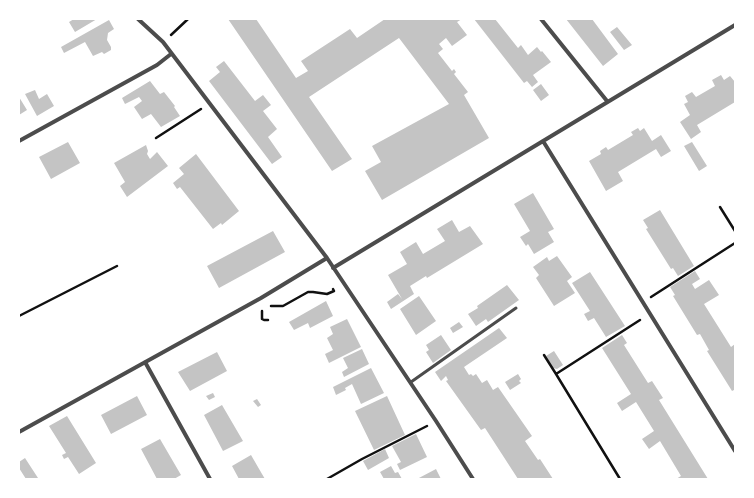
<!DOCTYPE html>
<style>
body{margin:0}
#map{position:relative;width:754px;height:498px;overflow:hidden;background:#fff;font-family:Spectral,serif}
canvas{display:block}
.frame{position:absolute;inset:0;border:20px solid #fff;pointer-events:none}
</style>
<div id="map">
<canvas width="754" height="498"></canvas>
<div class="frame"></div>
</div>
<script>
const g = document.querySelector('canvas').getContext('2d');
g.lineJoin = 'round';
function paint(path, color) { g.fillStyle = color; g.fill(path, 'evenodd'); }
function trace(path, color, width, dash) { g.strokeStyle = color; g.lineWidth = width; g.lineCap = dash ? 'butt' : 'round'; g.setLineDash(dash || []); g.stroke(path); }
paint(new Path2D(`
 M74,19H97L75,32L69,22Z
 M228,19H256L296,78L308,71L301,61L350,29L357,38L385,19H462L457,22L467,35L452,46L446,38L439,44L443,49L438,53L452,71L454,69L456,72L454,74L468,92L464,95L489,138L382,200L365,171L381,162L372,146L449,104L399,38L309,97L352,159L332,171Z
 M474,19H495L518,48L521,45L528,55L537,47L541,52L542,51L551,62L533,75L538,82L532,87L527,81L524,83Z
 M566,19H592L618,54L603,66Z
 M109,20L114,29L108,33L107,40L111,47V50L104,54L102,52L93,56L85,42L64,53L61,47Z
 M617,27L632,45L624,50L610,32Z
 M224,61L255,101L263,95L271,105L263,111L277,129L268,137L282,157L272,164L209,81L220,72L216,67Z
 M721,75L724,80L730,76L735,82V102L697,125L701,132L691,139L680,122L690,115L684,104L688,102L685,96L692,92L696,97L715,86L712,80Z
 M150,81L160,94L164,92L175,106L174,107L180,116L161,127L151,114L142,119L134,107L142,101L139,97L125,104L122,98Z
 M541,84L549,95L541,101L533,90Z
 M35,90L39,99L47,94L54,106L37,116L25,94Z
 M19,97L27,110L19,115Z
 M638,128L640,131L644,128L652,141L661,135L671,151L661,157L656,149L618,172L623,181L606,191L589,161L601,154L600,151L606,147L608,150L633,135L631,132Z
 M68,142L80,163L51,179L39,157Z
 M692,142L707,166L699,171L684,146Z
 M146,145L148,151L147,154L150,159L157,152L168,166L127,197L120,186L125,182L114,163Z
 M196,154L239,211L222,225L221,223L213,229L180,187L177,189L173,183L184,174L179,168Z
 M533,193L554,229L548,232L554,242L534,254L528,244L526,246L520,237L530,231L514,204Z
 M660,210L694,266L678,276L673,268L671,269L646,229L648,228L643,220Z
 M452,220L459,232L470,226L483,244L427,278L426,276L410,286L414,294L391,309L387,302L398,294L402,299L388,275L407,264L400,252L416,242L423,254L445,241L437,229Z
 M273,231L285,252L219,288L207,266Z
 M557,256L572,277L567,281L575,293L554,306L536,278L539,275L533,267L547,257L549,261Z
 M695,271L700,279L692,284L695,289L709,280L719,295L704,304L731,347L735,344V392L734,390L732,391L707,351L709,350L700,334L697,335L673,296L675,295L670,287Z
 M590,272L625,326L606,337L594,318L588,321L584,314L590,311L572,283Z
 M507,285L519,300L488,322L486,319L476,326L468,314L478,308L477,306Z
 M419,296L436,321L416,335L400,309Z
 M326,301L333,316L310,328L308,323L294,330L289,322Z
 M347,319L361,347L329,363L325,354L333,350L327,338L333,334L330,327Z
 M459,322L463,327L453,333L450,328Z
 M499,328L507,338L464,367L469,375L471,374L473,376L476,374L482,383L487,380L493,390L498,387L532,436L525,441L538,460L540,459L553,479H518L485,428L481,430L446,381L448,380L446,376L441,381L435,372Z
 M441,335L451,350L433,363L426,352L429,350L426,345Z
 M622,335L627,343L624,345L648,383L652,381L663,398L659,400L708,479H676L681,476L660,441L649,449L642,439L654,431L636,402L622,411L617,403L631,394L602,348Z
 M362,349L369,364L344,377L342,372L348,368L343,358Z
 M554,351L563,365L557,369L553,368L546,356Z
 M217,352L227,371L190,391L178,372Z
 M371,368L384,393L361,404L352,384L345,388L346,390L336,395L333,387Z
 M518,374L521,379L519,381L521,383L510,390L505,382Z
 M213,393L215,397L209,400L206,396Z
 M137,396L147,415L111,434L101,415Z
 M387,396L405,435L374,450L355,411Z
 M257,399L261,405L258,407L253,401Z
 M222,405L243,441L223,451L204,415Z
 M67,416L96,463L79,474L68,457L64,459L62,455L66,453L49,426Z
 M416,434L427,457L400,470L397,464L401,462L392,446Z
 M160,439L181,475L174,479H157L141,449Z
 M385,449L389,458L368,470L363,461Z
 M251,455L262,474L265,479H239L232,466Z
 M25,458L38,478L26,479L19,468V462Z
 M391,466L395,473L398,472L402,479H384L380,472Z
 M436,469L441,479H417Z`), '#c4c4c4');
trace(new Path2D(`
 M171,35L188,19
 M156,138L201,109
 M720,207L735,231
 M651,297L735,243
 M271,306H283L308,292H313L327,294L334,291L333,289
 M262,311V319L264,320H268
 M19,316L117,266
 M544,355L556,374
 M327,479L362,459L427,426
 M620,479L556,374L640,320`), '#111', 2.5);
trace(new Path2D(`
 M411,382L516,308`), '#4c4c4c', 3);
trace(new Path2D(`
 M138,19L163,42L327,258L436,421L473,479
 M541,19L607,101
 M19,141L157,65L171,54
 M543,141L735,451
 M333,268L735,25
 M145,362L210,479
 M19,432L261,298L327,258`), '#4c4c4c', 4);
</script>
